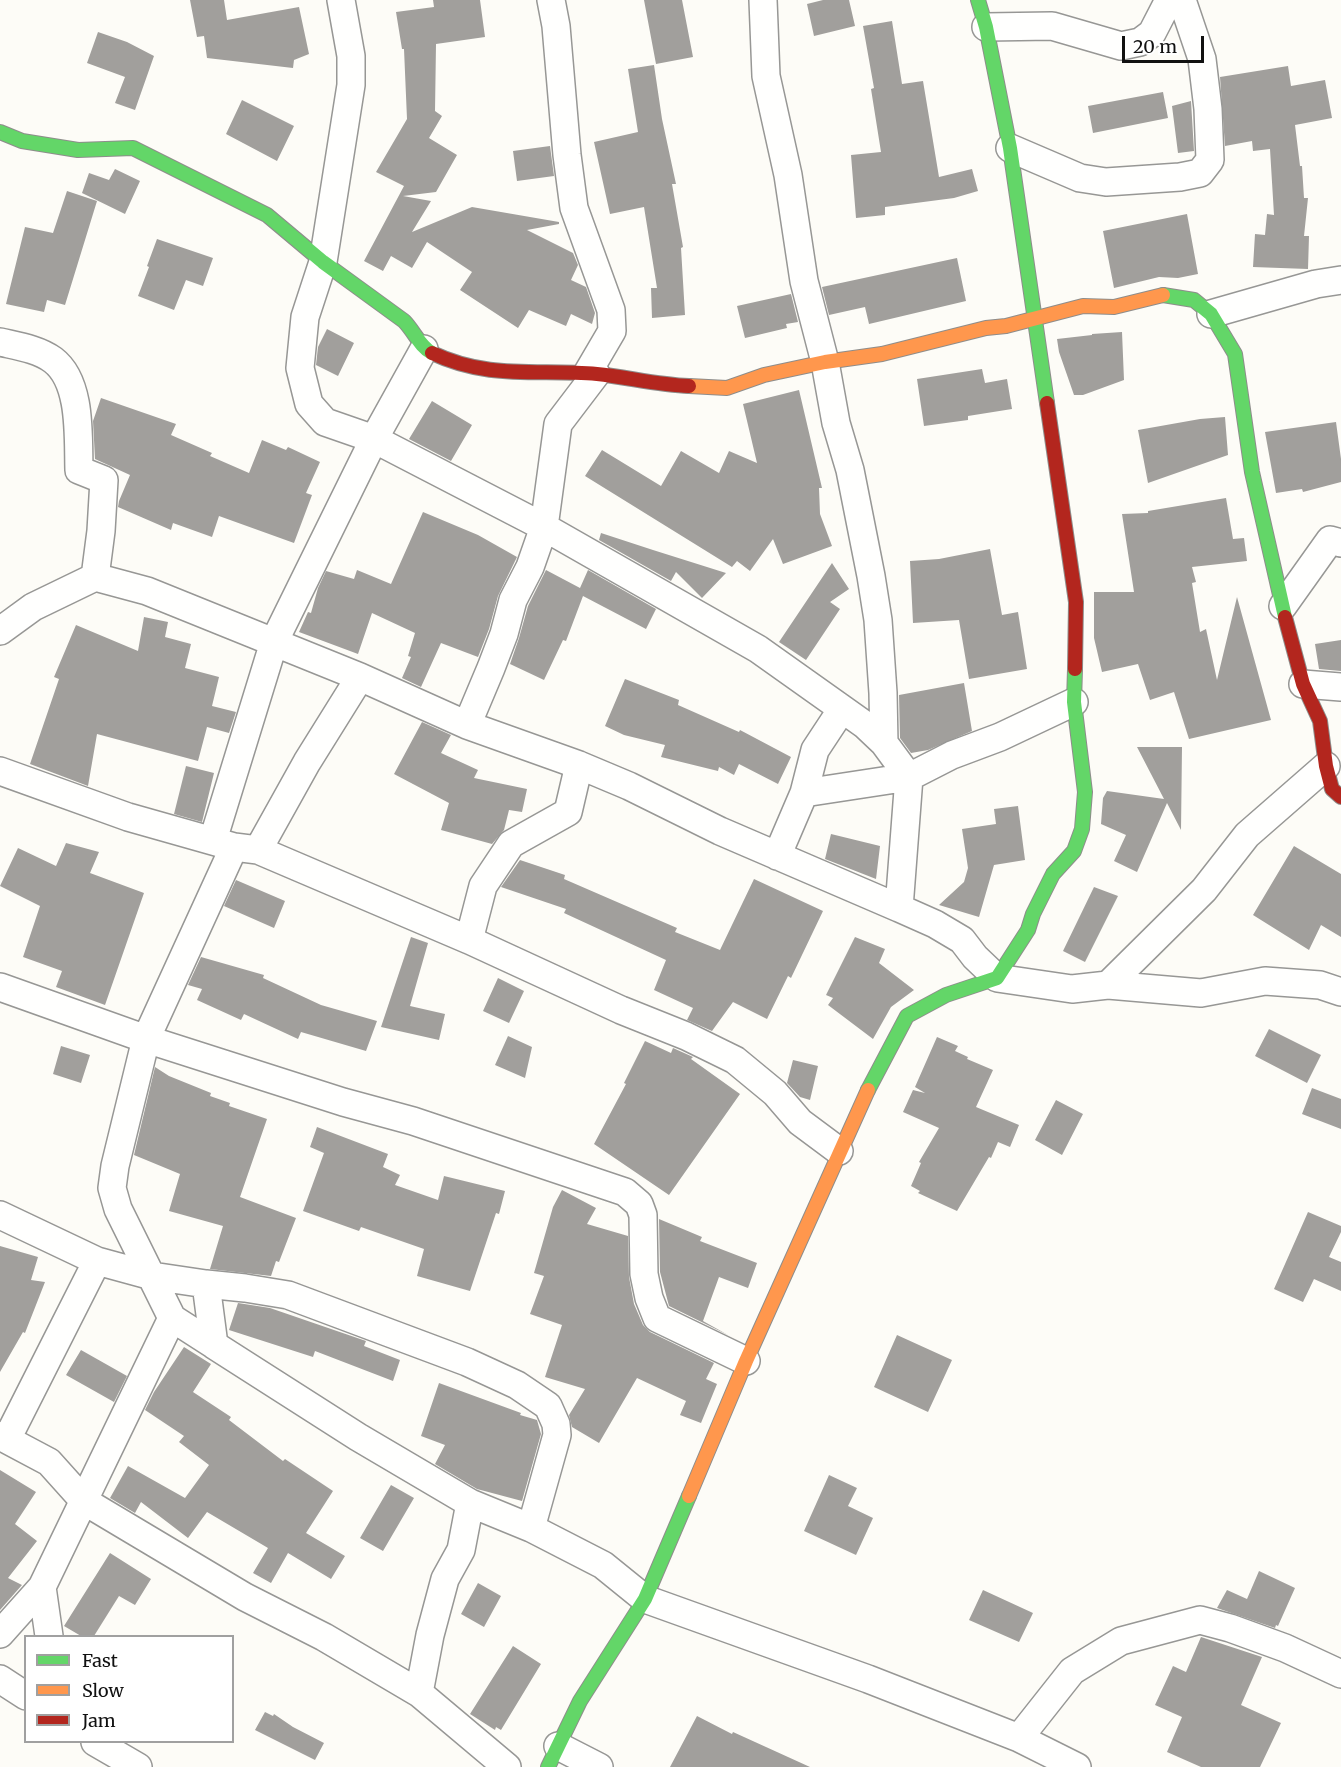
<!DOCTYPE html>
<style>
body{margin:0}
#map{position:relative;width:1341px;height:1767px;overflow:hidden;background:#fdfcf7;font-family:Merriweather,serif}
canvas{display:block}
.legend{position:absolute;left:24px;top:1635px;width:210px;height:108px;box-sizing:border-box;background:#fff;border:2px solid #a0a0a0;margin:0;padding:8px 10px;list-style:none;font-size:18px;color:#111}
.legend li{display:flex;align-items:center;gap:12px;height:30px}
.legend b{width:30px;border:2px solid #a0a0a0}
.scale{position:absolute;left:1122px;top:36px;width:82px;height:27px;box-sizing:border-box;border:3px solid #111;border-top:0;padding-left:8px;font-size:18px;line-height:21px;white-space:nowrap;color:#111;-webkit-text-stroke:4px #fff;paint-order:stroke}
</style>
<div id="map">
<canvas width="1341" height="1767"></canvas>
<ul class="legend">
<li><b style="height:8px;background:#63d668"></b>Fast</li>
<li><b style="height:8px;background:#ff974d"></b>Slow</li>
<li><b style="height:8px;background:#b3261e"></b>Jam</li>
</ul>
<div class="scale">20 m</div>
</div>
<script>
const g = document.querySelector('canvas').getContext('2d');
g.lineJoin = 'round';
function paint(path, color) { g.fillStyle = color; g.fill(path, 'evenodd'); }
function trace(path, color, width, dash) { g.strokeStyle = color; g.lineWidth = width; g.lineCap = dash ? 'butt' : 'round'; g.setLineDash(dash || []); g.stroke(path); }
paint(new Path2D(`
 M190,0H224L227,20L299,7L309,54L294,60L293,68L207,58L204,36L197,37Z
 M433,0H480L485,37L436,44L435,111L442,116L429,138L457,155L436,192L403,196L431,201L412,232L472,207L559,222V224L527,230L573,253L578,265L571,280L586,287L595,313L592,324L571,314L566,326L529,310L518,328L460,290L472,272L427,242L412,268L391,256L383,271L364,261L404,186L376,172L407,119L404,49H402L396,12L434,7Z
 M644,0H682L693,57L656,64Z
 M823,0H849L855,26L814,36L807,4Z
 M892,21L902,84L923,81L939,177L972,169L978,191L954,198L885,207V215L856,218L851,155L881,152L871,89L874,88L863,26Z
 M98,32L127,42L154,56L135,110L115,103L125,77L87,63Z
 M654,65L662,119L676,184H672L683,247L681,248L685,315L652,318L651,288H657L644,207L610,214L594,142L638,132L628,69Z
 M1288,66L1291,86L1325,80L1332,118L1295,125L1300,166H1302L1304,198H1308L1304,236H1309L1308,269L1253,267L1255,234L1265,235L1267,214L1274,215L1270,149L1253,151L1252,141L1225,146L1220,77Z
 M1163,92L1168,118L1093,133L1088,106Z
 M242,100L294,126L277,161L226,134Z
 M1191,101L1194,151L1178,153L1172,106Z
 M550,146L554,176L517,181L513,151Z
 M115,169L140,181L125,214L82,193L89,173L109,180Z
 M67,191L97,201L65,305L47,300L44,312L6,304L25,227L53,233Z
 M1187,214L1198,274L1178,278L1159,277L1114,288L1103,231Z
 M157,239L213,258L203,286L186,280L174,310L138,296L149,267L147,266Z
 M957,258L966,301L869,324L865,307L829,315L822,287Z
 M791,294L798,322L786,324L787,328L745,338L737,306Z
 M327,329L354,343L338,376L316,365L318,347Z
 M1122,332L1124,380L1083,395H1074L1059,352L1057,339L1092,335V334Z
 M982,369L985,383L1007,379L1012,409L968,416V420L924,426L917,379Z
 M799,390L822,488H819L820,514L832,546L783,564L773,539L750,571L737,561L732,567L585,476L602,450L661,486L681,451L719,473L729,451L757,463L743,404Z
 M101,398L176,424L171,435L212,453L210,456L249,473L262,440L286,450L288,447L320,462L306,493L312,495L294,543L219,516L212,537L173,523L171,530L118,507L119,501L130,475L95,459L93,421Z
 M432,401L472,425L451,461L409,439Z
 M1225,417L1228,455L1148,483L1138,430L1200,419Z
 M1336,422L1341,459V482L1303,492L1302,489L1276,493L1265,432Z
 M1226,498L1233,539L1244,538L1247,561L1192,567L1196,582L1192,583L1200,632L1206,629L1217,680L1237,597L1271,720L1189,739L1174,692L1150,700L1138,664L1102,672L1094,638V592H1134L1122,514L1148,513V511Z
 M423,512L478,535L517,557L498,596L489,629L478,657L441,643L421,687L402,678L411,657L408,656L415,633L372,613L358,654L299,632L308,612L311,613L318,588L326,571L354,579L357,570L391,584Z
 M601,533L653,550L726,573L702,598L676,572L671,581L599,540Z
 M990,549L1002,615L1018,612L1027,669L969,679L959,620L913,623L910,561L939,559Z
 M832,563L849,589L830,602L840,609L806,660L779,642Z
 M546,570L580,588L588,570L656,609L646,629L583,596L566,641L563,640L544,680L510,664L519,638L528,606Z
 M144,617L168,622L165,637L191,644L185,668L219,677L212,706L236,712L229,733L207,727L198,761L97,734L88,786L30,764L59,679L54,677L76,625L138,651Z
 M1341,640V671L1319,669L1315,644Z
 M625,679L679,700L678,705L739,732L740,730L791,757L778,784L739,764L734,775L719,767L718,771L661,757L665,745L624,735L605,726Z
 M964,683L972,731L928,750L911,753L900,738L899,695Z
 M422,722L451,735L441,753L478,770L474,778L527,789L522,812L509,810L504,830L492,844L441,830L449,803L394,774Z
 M1137,747H1182L1181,830L1167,803L1137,872L1114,861L1126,835L1101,824L1103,798L1107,791L1164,799Z
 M186,766L214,773L202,822L174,814Z
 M1018,806L1025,860L994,865L979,917L939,905L964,882L968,868L962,829L996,824L994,809Z
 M831,834L880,846L876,879L825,859Z
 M66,843L99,852L90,873L144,893L105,1005L56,987L62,971L23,957L40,906L0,886L18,848L56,866Z
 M1294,846L1341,874V937L1321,925L1309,950L1253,915Z
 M520,860L565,875L564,879L677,928L675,932L720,950L754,879L823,911L791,978L788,976L767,1019L733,1002L712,1031L687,1020L693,1008L654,990L666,960L564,913L566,909L501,887Z
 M236,880L285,901L274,928L224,906Z
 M1094,887L1118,896L1085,962L1063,951Z
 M411,937L428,943L410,1006L445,1014L439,1040L381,1027Z
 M855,937L885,949L879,963L914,990L891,1007L873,1039L828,1005L833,998L826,995Z
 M201,957L264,975L263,978L321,1005L377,1021L366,1051L301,1032L298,1039L244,1014L241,1020L197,1000L202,989L188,985Z
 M498,978L524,991L509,1023L483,1011Z
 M1269,1029L1321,1055L1307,1083L1255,1056Z
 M508,1036L532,1047L525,1078L495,1065Z
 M937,1037L958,1046L955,1051L968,1057L967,1059L993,1070L976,1107L1019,1125L1010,1147L998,1142L991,1158L989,1157L957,1211L918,1193L920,1191L911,1186L921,1163L919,1162L939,1128L903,1112L913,1090L925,1093L915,1087Z
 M645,1041L671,1053L673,1048L693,1057L691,1059L740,1094L669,1195L594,1144L626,1084L624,1083Z
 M61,1046L90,1055L81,1083L53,1074Z
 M793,1060L818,1066L810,1100L800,1097L787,1083Z
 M155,1067L169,1076L211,1093L210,1096L230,1103L229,1106L267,1119L240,1197L296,1218L279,1262L276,1261L271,1276L210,1269L223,1226L169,1211L180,1174L134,1155Z
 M1312,1088L1341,1099V1129L1302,1114Z
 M1056,1100L1083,1114L1062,1155L1035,1140Z
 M317,1127L388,1154L383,1167L400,1175L395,1185L438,1200L444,1176L505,1191L499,1214L496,1213L470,1291L417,1276L424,1249L361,1227L359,1231L303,1211L324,1153L310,1147Z
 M562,1190L596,1208L587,1224L628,1236L629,1277L634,1304L643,1325L650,1332L714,1363L706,1379L717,1384L701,1423L680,1415L686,1401L637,1378L599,1443L572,1427L569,1415L585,1389L545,1377L562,1325L530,1314L544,1276L534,1273L553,1207Z
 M1308,1212L1341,1226V1232L1329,1257L1341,1262V1291L1314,1279L1303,1302L1274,1289Z
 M659,1219L702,1237L700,1241L757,1263L748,1288L719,1277L703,1321L728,1335L669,1306L660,1272Z
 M0,1246L38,1257L31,1280L45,1282L25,1333L23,1332L0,1372Z
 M238,1303L270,1308L366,1341L364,1346L400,1360L393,1381L315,1351L313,1357L229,1330Z
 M897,1335L952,1360L928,1412L874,1387Z
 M184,1347L211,1364L193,1392L231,1417L229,1420L283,1461L285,1459L333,1491L306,1533L345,1556L331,1579L288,1553L271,1583L253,1573L268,1548L207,1512L188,1538L141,1502L135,1513L110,1498L128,1466L185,1498L209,1465L179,1442L184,1436L145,1410L154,1392Z
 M81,1350L127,1376L114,1402L66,1375Z
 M439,1383L521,1413L520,1415L537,1420L541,1434L522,1501L477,1489L435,1464L445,1445L421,1436Z
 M0,1470L36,1492L15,1524L37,1541L8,1578L22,1585L0,1610Z
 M829,1475L857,1488L848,1506L873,1518L856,1555L804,1531Z
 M391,1485L414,1498L383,1551L360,1538Z
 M110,1553L151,1579L135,1605L119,1596L94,1636H81L64,1626Z
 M1259,1571L1295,1588L1278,1626L1276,1625L1275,1628L1217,1608L1227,1590L1247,1599Z
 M478,1583L501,1596L484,1627L461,1614Z
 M983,1590L1033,1613L1019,1642L969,1620Z
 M1201,1637L1262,1657L1241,1705L1281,1723L1260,1767H1201L1167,1752L1182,1717L1155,1705L1173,1666L1186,1672Z
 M513,1646L541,1664L501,1730L496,1727L495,1730L470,1714Z
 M265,1712L273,1716L274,1714L293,1727L324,1743L315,1760L255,1730Z
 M697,1716L732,1734L733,1732L810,1767H670Z`), '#a19f9c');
const street = new Path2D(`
 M341,0L351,56V85L323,262L305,317L300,368L309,404L325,422L374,439L544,527L758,649L865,725L884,743
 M763,0L766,76L788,175L804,281L825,362L836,423L850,470L871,576L878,620L883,693L884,743L909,777L899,908L935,924L962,940L975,957L997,978L1072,989L1108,985L1201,993L1265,981L1320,985L1341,992
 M986,27L1052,26L1121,46L1140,42L1152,33L1169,0
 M1010,148L1080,178L1106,182L1180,177L1200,173L1210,160L1208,109L1202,59L1182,0
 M1211,314L1316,284L1341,280
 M0,342C17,346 38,349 53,360C82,382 78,437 79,470L104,480L101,531L95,577
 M1283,606L1330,540L1341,543
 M0,631L33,607L95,577L147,591L360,677L467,725L579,765L629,786L720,831L899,908
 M1303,684L1341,687
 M467,725L491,668L504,634L513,600L530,567L544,527L558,424L596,374L588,372L612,331L611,310L574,208L567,155L556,26L551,0
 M0,771L128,817L234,847L258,850L469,940L621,1010L686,1036L735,1060L775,1093L800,1122L839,1151
 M804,793L815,750L842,709
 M213,840L274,642L374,439L424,349
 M234,847L146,1039L343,1102L413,1121L625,1192L639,1204L643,1215L644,1274L649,1298L657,1318L746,1361
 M258,850L307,762L360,677
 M777,856L804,793L909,777L952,755L1000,737L1074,702
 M469,940L483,886L511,844L568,812L579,765
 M1108,985L1204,890L1247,835L1326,766
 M0,987L146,1039L115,1166L112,1188L118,1209L172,1318L214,1345
 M0,1215L97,1261L152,1276L206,1284L214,1345L358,1437L470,1503L531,1528L603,1565L645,1599L868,1679L1019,1738L1077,1767
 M206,1284L245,1288L288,1295L467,1362L517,1385L548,1406L556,1424L557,1435L531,1528
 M0,1436L49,1462L84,1501L245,1597L324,1637L419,1693L507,1767
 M7,1439L97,1261
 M42,1587L49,1636
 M0,1634L42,1587L172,1318
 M0,1679L26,1696
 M419,1693L430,1635L445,1579L461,1550L470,1503
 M1019,1738L1072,1671L1121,1641L1200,1620L1230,1628L1285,1648L1341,1674
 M95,1742L138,1767
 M558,1746L599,1767`);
const fast = new Path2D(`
 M978,0L986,27L1010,148L1047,403
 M0,132L22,141L78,150L133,148L267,215L323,262L404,321C414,331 420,347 432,353
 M1163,295L1194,300L1211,314L1235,354L1252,472L1285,617
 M868,1090L907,1016L946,995L997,978L1028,930L1033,914L1053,874L1074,851L1082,829L1085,792L1074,702L1075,669
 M548,1767L580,1701L645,1599L689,1496`);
const slow = new Path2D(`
 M689,386L727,388L764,375L825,362L882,354L986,328L1006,326L1083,306L1114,307L1163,295
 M689,1496L746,1361L868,1090`);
const jam = new Path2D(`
 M432,353C489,380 537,369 597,374C627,377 658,385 689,386
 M1047,403L1076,602L1075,669
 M1285,617L1303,684L1320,721L1326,766L1332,789L1341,797`);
trace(street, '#979795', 30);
trace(fast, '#8e8d8b', 16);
trace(slow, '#8e8d8b', 16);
trace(jam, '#8e8d8b', 16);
trace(street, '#fffffe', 27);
trace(fast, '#63d668', 14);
trace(slow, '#ff974d', 14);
trace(jam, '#b3261e', 14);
</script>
